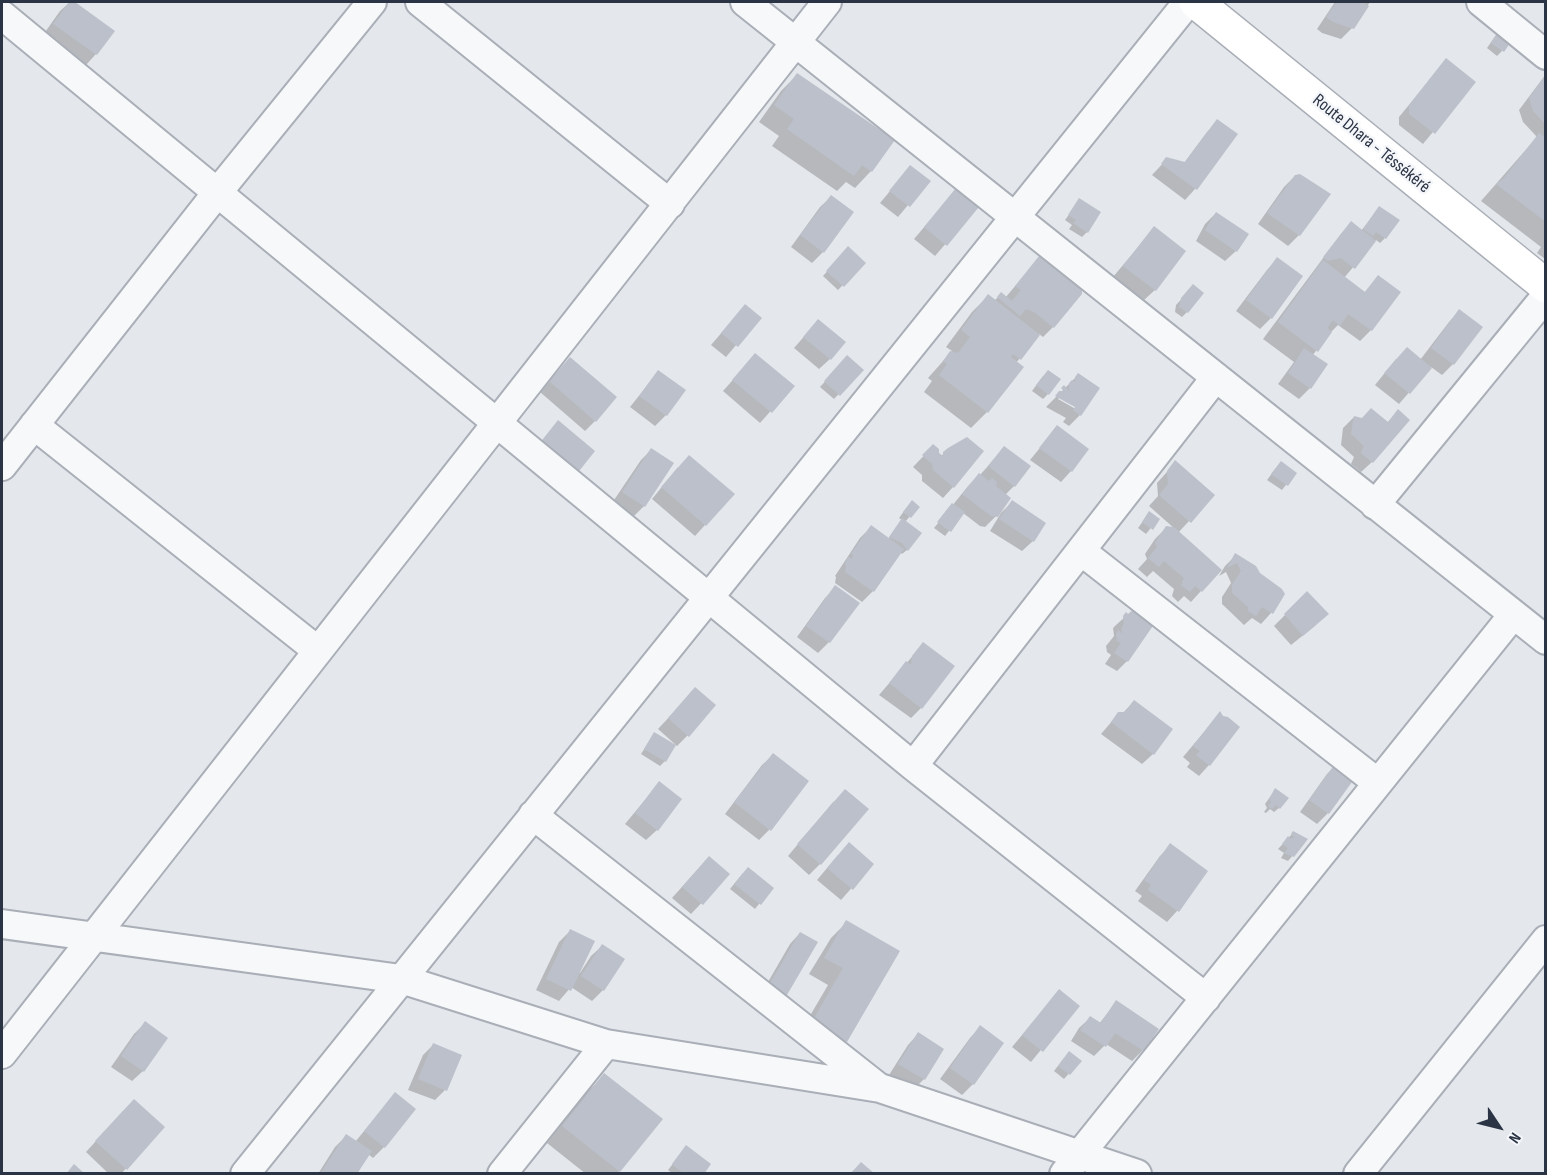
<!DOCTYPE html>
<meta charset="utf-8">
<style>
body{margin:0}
#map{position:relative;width:1547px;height:1175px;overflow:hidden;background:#e4e7ec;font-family:"Sofia Sans Condensed",sans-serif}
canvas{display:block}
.frame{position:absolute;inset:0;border:3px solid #2b3445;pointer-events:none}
.north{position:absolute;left:1469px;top:1097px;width:60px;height:60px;-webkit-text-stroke:4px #f4f6f9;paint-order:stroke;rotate:125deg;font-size:16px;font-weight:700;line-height:24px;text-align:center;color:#2b3445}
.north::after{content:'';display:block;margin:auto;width:21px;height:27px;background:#2b3445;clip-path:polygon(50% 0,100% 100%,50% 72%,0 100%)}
</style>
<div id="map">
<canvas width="1547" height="1175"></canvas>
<div class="frame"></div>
<div class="north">N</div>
</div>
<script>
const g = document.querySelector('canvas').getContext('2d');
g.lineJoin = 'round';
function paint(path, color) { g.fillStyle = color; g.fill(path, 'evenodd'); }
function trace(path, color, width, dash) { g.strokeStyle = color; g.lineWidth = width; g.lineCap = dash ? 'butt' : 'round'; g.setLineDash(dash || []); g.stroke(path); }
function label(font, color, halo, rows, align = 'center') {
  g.font = font + ' "Sofia Sans Condensed",sans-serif'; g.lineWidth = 5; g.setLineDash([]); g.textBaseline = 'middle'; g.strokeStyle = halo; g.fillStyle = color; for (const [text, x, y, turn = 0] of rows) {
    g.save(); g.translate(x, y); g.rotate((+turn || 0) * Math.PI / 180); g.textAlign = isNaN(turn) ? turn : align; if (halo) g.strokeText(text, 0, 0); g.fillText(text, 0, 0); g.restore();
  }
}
paint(new Path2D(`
 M70,2L113,31L96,54L86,65L43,35L60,11Z
 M1335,2H1370L1352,28L1341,39L1322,33L1317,29Z
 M1498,32L1502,51L1497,56L1487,48Z
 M1446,60L1474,82L1423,144L1399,125V117Z
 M1546,74L1545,259L1537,253L1541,247L1481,201L1537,137L1523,122L1519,110Z
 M797,75L892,141L871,171L855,188L846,182L837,191L772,146L779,136L759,122L781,91Z
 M1218,121L1236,135L1195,189L1185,200L1152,175L1167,159L1184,163L1207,132Z
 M910,167L928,181L898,217L880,203Z
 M1295,176L1299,235L1288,246L1258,224L1284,187Z
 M960,185L981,203L935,256L914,239Z
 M831,197L852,213L823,252L812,263L791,247L820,207Z
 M1080,200L1087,232L1082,237L1069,229L1072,225L1065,220Z
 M1379,208L1385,238L1380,243L1376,240L1344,278L1364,293L1378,277L1399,293L1371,330L1360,341L1338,325L1329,334L1312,356L1326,365L1310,388L1299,399L1278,384L1294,362L1263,339L1341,234L1351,223L1361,231Z
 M1216,213L1236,251L1225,261L1196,241L1205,224Z
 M1154,228L1155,290L1144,300L1113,277Z
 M848,248L864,263L838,290L823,276Z
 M1039,258L1053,327L1043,337L1039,334L1016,363L987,412L971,428L924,392L932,381L928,378L952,351L946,347L972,312L988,296L994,301L1001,294L1005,298Z
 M1277,259L1271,318L1260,329L1236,311L1267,270Z
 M1194,286L1187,312L1182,317L1175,312L1176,305Z
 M1459,311L1481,327L1453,364L1442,375L1431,367L1399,404L1375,385L1396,359L1420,360L1449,322Z
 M735,317L759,318L726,357L711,345Z
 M808,332L830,359L819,369L794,348Z
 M755,355L792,387L760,423L723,391Z
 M847,357L862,370L834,399L820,387Z
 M560,370L595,421L585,431L540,392Z
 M658,372L684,391L666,415L655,426L630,407Z
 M1078,375L1098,389L1080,415L1069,426L1063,422L1066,418L1046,407ZM1060,397L1082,410L1081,412L1058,399Z
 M1043,376L1048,394L1043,399L1032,391Z
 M1398,411L1372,462L1361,472L1351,464L1354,457L1341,445L1343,428L1354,417L1387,423Z
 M1057,427L1071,471L1061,482L1030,460Z
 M933,446L937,454L941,456L949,449L953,487L943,498L922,481V475L913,467Z
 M1004,448L1014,486L1005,495L999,513L985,527L980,526L963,513L945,536L934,528L969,485L980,475Z
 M651,450L672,463L644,506L633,517L612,503L641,460Z
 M1175,463L1213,495L1178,533L1220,570L1191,602L1184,596L1178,602L1172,596L1174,589L1153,571L1147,577L1138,569L1147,559L1145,554L1155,539L1166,528L1175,529L1149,506L1158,496L1157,483Z
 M678,467L705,525L695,536L652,499Z
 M1276,468L1295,473L1282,490L1267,480Z
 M1012,502L1033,541L1022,551L990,531L1001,513Z
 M907,507H918L905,522L907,550L902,554L900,552L873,591L862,602L835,583L836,577L835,576L860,538L871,527L888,539L902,520L899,518Z
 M1149,513L1158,519L1146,534L1138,528Z
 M1236,555L1284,594L1271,613L1261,624L1252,618L1244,625L1222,604V597L1231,583L1226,572L1219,576L1225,566Z
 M836,587L829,642L818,653L797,637L825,598Z
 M1307,593L1316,625L1291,645L1274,626Z
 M1136,607L1127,661L1117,671L1105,664L1111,655L1107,652L1106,646L1114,636L1113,628L1116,625Z
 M923,644L921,708L911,718L879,695Z
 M685,700L688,735L677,746L658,729Z
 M1134,701L1153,754L1142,764L1101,734L1119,713L1122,714Z
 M1220,713L1222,717L1209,765L1199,776L1187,767L1190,763L1183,757Z
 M654,734L665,761L660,766L641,754Z
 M773,755L769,830L759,840L725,814L762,765Z
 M1338,763L1355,775L1328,813L1317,824L1300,812L1327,774Z
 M659,783L657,830L646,840L625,824Z
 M1275,790L1279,808L1274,812L1270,809L1266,813L1264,812L1267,808L1265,804Z
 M834,801L820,864L809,875L788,856Z
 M1293,833L1306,840L1288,861L1281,858L1284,853L1278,849Z
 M1171,845L1206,871L1177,911L1167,922L1138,901L1142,896L1135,891L1160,856Z
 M838,855L872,865L841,900L817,880Z
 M698,869L728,875L691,914L672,898Z
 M743,873L772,888L755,909L730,889Z
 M847,922L898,952L846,1042L830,1058L797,1038L828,985L809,974L831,938Z
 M570,931L580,973L591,956L602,946L603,990L592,1001L571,987L559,1001L536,990L559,942Z
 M800,933L816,942L757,1001L790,944Z
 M1059,991L1077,1006L1031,1062L1012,1047Z
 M1116,1002L1157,1029L1143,1050L1132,1061L1106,1044L1094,1056L1071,1041L1079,1028L1090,1018L1099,1024Z
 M145,1023L143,1071L132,1081L111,1067L134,1034Z
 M980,1027L1002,1044L973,1084L962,1095L940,1079L970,1038Z
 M918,1034L942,1049L924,1079L913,1090L889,1075L908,1045Z
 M433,1045L445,1090L435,1100L408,1090L423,1055Z
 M1064,1058L1080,1061L1064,1079L1054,1071Z
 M605,1075L619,1171L617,1174H586L547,1143L588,1091Z
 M395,1094L414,1110L384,1147L373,1158L368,1154L355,1174H318L335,1147L346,1136L355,1142Z
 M123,1111L163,1127L121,1174H109L86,1152Z
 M686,1147L702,1174H673L668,1170Z`), '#0003');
paint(new Path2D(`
 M69,2H75L115,31L97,55L53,24Z
 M1337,2H1362L1369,6L1354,29L1333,22L1326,17Z
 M1503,25L1516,34L1504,52L1491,43Z
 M1446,58L1476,82L1435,134L1409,114V105Z
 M797,73L895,140L872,172L862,165L854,176L787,129L794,119L774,105Z
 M1546,74V125L1533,111L1529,98Z
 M1217,119L1238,134L1197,190L1161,164L1166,157L1185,162Z
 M1539,133L1546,138V222L1496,184L1504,178Z
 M910,165L931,181L910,207L889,191Z
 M1300,174L1331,194L1300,236L1267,213L1295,175Z
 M960,183L983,202L947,246L924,227Z
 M831,195L854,212L824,253L800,235Z
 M1079,198L1101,212L1088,233L1073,223L1076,220L1068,215Z
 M1379,206L1400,220L1386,239L1376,232L1373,236L1363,229Z
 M1216,212L1249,234L1237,252L1205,230Z
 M1351,221L1376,241L1355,269L1341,258L1327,261L1323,257Z
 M1154,226L1186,251L1156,291L1123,266Z
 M848,246L866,263L844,287L826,271Z
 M1039,256L1082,290V294L1054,328L1034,312L1026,309L1020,316L997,297L1001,292L1012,301L1021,290L1015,286Z
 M1277,257L1303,276L1272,319L1246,300Z
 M1323,260L1365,292L1378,275L1401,292L1372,331L1348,314L1340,326L1333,320L1327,328L1332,332L1318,352L1278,322Z
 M1193,284L1204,293L1188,313L1179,307L1181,298Z
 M988,294L1040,335L1021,360L1013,354L1011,357L1024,367L988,413L939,375L947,364L943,361L950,351L958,353L970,337L961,330Z
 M745,304L762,318L738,347L721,333Z
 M1459,309L1483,327L1454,365L1431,348Z
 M818,319L846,342L831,360L803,337Z
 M1407,347L1432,368L1410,394L1384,373Z
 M1304,348L1328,364L1311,389L1288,373Z
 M755,353L795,386L772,413L732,380Z
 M847,355L864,370L840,396L824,381Z
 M570,357L617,397L596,422L549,381Z
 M658,370L686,390L667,416L639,396Z
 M1048,370L1061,379L1049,395L1036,385Z
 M1078,373L1100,388L1081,416L1073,410L1075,407L1055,396L1059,391H1064L1061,388L1064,385L1069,391V383L1072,380L1075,382V377Z
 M1371,408L1388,422L1398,409L1410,420L1373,463L1361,453L1364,446L1351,434L1354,416L1362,418Z
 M558,420L595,451L576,475L539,444Z
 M1057,425L1089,449L1072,472L1039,448Z
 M967,437L984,451L954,488L933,470L932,464L922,455L933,444L939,449V453L943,456V452L948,448Z
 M1004,446L1031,466L1015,487L988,466Z
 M651,448L674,463L645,507L622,492Z
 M689,455L735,494L706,526L661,487Z
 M1175,460L1215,495L1191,523L1159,495L1168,484L1167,471Z
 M1281,461L1297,473L1288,486L1271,474Z
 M979,473L989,481L992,478L997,482L996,486L1011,498L998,517L991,516L962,494Z
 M912,500L920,507L911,518L903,512Z
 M1012,500L1046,523L1034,542L999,519Z
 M952,503L965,512L951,532L937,522Z
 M1149,511L1160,519L1153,530L1142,522Z
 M902,518L922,533L908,551L902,543L889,537Z
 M871,525L904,549L874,592L845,572L846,566L845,564L848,557L852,559L853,555L851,554Z
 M1166,526L1174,527L1222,570L1202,592L1195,586L1190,592L1181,585L1184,578L1164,561L1159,567L1148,558L1157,547L1155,543Z
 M1235,553L1256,566L1260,573L1282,589L1285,594L1273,614L1262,607L1256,616L1248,611V607L1232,593V585L1241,571L1237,563L1227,568Z
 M835,585L860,603L830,643L806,626Z
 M1307,591L1329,614L1303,636L1284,614Z
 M1136,605L1157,620L1128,662L1114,653L1121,643L1117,641L1116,635L1118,630L1123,634L1121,629L1124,624L1123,616L1126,612L1129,615Z
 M923,642L955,666L922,709L889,683L906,661L911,665L912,656Z
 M695,687L716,705L689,737L668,718Z
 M1134,700L1173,729L1154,755L1111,722L1118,712H1125Z
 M1220,711L1223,716L1228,717L1240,727L1210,766L1196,755L1200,751L1193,746Z
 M654,732L676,745L666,762L644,749Z
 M773,753L809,781L771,831L734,802Z
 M1337,761L1357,775L1329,814L1309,800Z
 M659,781L682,799L658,831L635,813Z
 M1275,788L1289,798L1280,809L1276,805L1272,809L1268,806L1271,802L1269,799Z
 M845,789L869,809L821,865L797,844Z
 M1293,831L1308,839L1294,857L1284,853L1288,848L1282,844L1288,836L1291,839L1294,837L1291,834Z
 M849,842L874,864L853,890L827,868Z
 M1170,843L1208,871L1179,912L1148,890L1151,885L1144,880Z
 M709,856L730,874L703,905L682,887Z
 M748,867L774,888L761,905L734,884Z
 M846,920L900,951L847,1042L812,1022L843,968L824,958Z
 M570,929L595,941L571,991L546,979Z
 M800,932L818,942L784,1000L766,990Z
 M602,944L625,959L604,991L581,976Z
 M1059,989L1080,1006L1043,1052L1022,1035Z
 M1116,1000L1159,1029L1144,1051L1115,1033L1106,1047L1080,1030L1090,1016L1101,1023Z
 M145,1021L168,1038L144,1072L121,1056Z
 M980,1025L1004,1043L974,1085L950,1068Z
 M918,1032L944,1049L925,1080L898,1064Z
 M433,1043L462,1055L447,1091L418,1079Z
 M1069,1051L1082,1061L1070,1075L1058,1066Z
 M604,1073L663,1119L620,1172L562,1126Z
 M395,1092L416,1109L385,1148L364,1131Z
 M134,1099L165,1127L127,1170L95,1141Z
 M346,1134L372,1151L357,1174H320Z
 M686,1145L711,1164L704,1174H684L672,1164Z
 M861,1162L875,1174H850Z
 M74,1164L85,1174H66Z`), '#bbc0ca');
const street = new Path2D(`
 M420,2L670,204
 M745,2L1546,640
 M1481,2L1546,55
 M2,15L913,766L1206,998
 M34,425L318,651
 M2,466L217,193L372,2
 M1375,505L1546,296
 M1081,551L1378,783
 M913,766L1216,377
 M533,815L878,1087
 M2,924L401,979L606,1044L880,1088L1137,1174
 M2,1054L827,2
 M245,1174L1188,2
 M502,1174L606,1044
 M1064,1174L1513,615
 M1358,1174L1546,940`);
const secondary = new Path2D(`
 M1196,2L1546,286`);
trace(street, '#a9aeb7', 32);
trace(secondary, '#a9aeb7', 36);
trace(street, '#f7f8fa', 28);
trace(secondary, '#fff', 33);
label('18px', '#2b3445', '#f4f6f9', [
 ["Route Dhara - Téssékéré",1371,144,39]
]);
</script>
